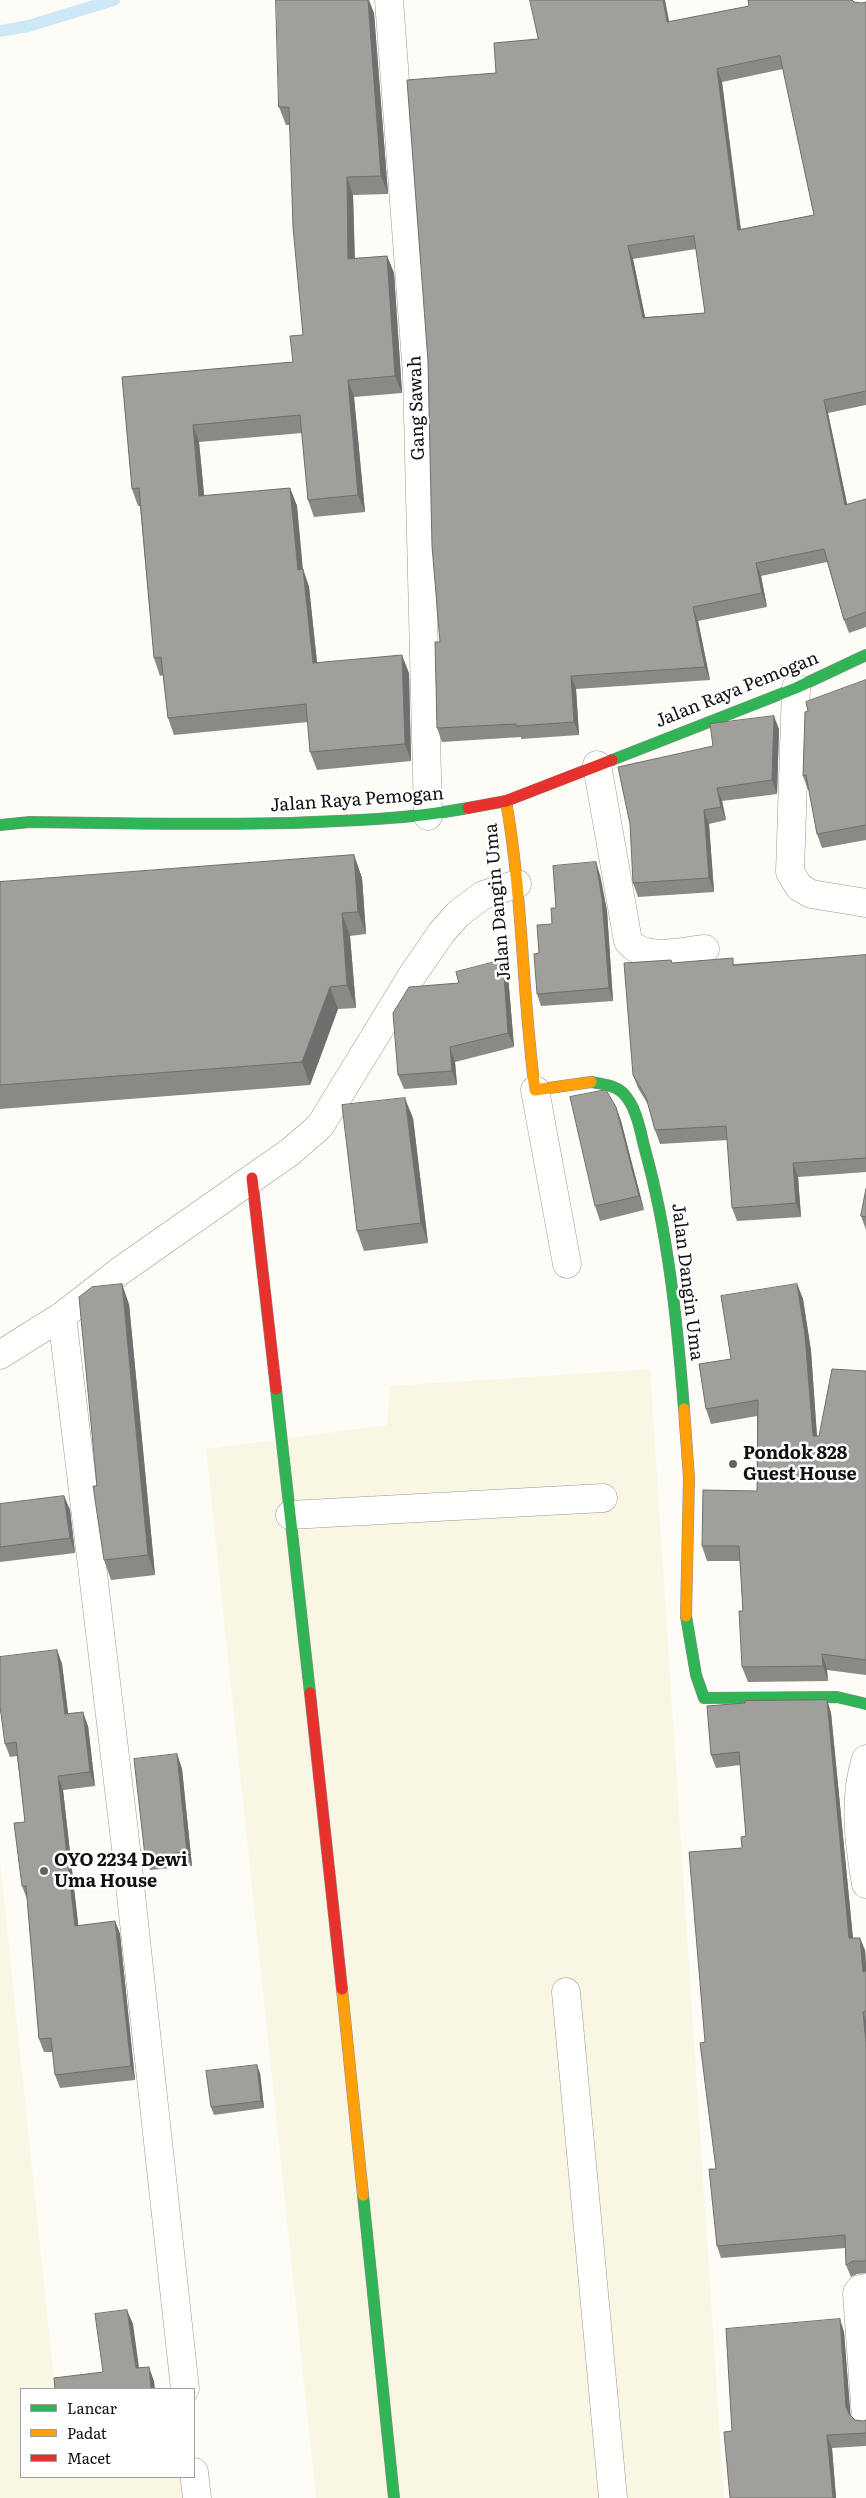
<!DOCTYPE html>
<style>
body{margin:0}
#map{position:relative;width:866px;height:2498px;overflow:hidden;background:#fdfcf7;font-family:Literata,serif}
canvas{display:block}
.legend{position:absolute;left:20px;top:2388px;width:175px;height:90px;box-sizing:border-box;background:#fff;border:1px solid #a0a0a0;margin:0;padding:6px 9px;list-style:none;font-size:15px;color:#111}
.legend li{display:flex;align-items:center;gap:10px;height:25px}
.legend b{width:25px;border:1px solid #a0a0a0}
</style>
<div id="map">
<canvas width="866" height="2498"></canvas>
<ul class="legend">
<li><b style="height:6px;background:#30b455"></b>Lancar</li>
<li><b style="height:6px;background:#ff9f0a"></b>Padat</li>
<li><b style="height:6px;background:#e5322d"></b>Macet</li>
</ul>
</div>
<script>
const g = document.querySelector('canvas').getContext('2d');
g.lineJoin = 'round';
function paint(path, color) { g.fillStyle = color; g.fill(path, 'evenodd'); }
function trace(path, color, width, dash) { g.strokeStyle = color; g.lineWidth = width; g.lineCap = dash ? 'butt' : 'round'; g.setLineDash(dash || []); g.stroke(path); }
function label(font, color, halo, rows, align = 'center') {
  g.font = font + ' Literata,serif'; g.lineWidth = 5; g.setLineDash([]); g.textBaseline = 'middle'; g.strokeStyle = halo; g.fillStyle = color; for (const [text, x, y, turn = 0] of rows) {
    g.save(); g.translate(x, y); g.rotate((+turn || 0) * Math.PI / 180); g.textAlign = isNaN(turn) ? turn : align; if (halo) g.strokeText(text, 0, 0); g.fillText(text, 0, 0); g.restore();
  }
}
paint(new Path2D(`
 M650,1369L724,2498H316L206,1449L387,1425L390,1386Z
 M0,1860L55,2389H21V2477H194L201,2498H0Z`), '#f9f7e4');
trace(new Path2D(`
 M0,31L28,26L114,0`), '#cde8f7', 12);
const street = new Path2D(`
 M389,0L417,375L428,816
 M866,0V1
 M796,688L790,872L799,887L811,894L866,903
 M597,765L628,941C644,962 682,951 705,949
 M535,1090L567,1264
 M62,1316L125,1840L185,2389
 M0,1355L62,1316L120,1271L290,1152L320,1126L413,974L442,932L458,914L483,895L517,884
 M290,1515L603,1498
 M866,1759C853,1800 859,1843 866,1884
 M566,1992L613,2498
 M866,2288L860,2289L857,2293L866,2418
 M194,2472L197,2498`);
const fast = new Path2D(`
 M612,760L796,688L866,655
 M0,825L30,822C117,823 204,825 291,823C350,821 410,819 468,808
 M591,1082C602,1084 615,1085 623,1093C636,1106 640,1129 644,1146C668,1231 677,1320 684,1409
 M276,1389L310,1693
 M686,1616L696,1675L704,1698L837,1697L866,1704
 M363,2195L394,2498`);
const slow = new Path2D(`
 M506,801C523,897 522,994 535,1090L591,1082
 M684,1409L689,1478L686,1616
 M342,1989L363,2195`);
const jam = new Path2D(`
 M468,808L506,801L612,760
 M252,1178L276,1389
 M310,1693L342,1989`);
trace(street, '#979795', 29);
trace(fast, '#8e8d8b', 12);
trace(slow, '#8e8d8b', 12);
trace(jam, '#8e8d8b', 12);
trace(street, '#fffffe', 28);
trace(fast, '#30b455', 11);
trace(slow, '#ff9f0a', 11);
trace(jam, '#e5322d', 11);
paint(new Path2D(`
 M854,2L862,3L866,2V405L828,413L847,504L866,499V627L849,633L844,620L827,562L761,576L767,607L698,621L710,680L576,689L579,735L521,739V737L442,742L437,728L440,642L496,73L538,39L669,22ZM783,69L814,215L741,229L722,82ZM696,249L705,313L645,317L633,259Z
 M374,13L388,194L353,195L355,258L387,256L394,273L402,393L354,397L365,512L314,517L308,500L302,433L199,442L204,496L290,488L297,506L303,569L309,587L317,663L409,673L411,761L317,770L310,752L308,722L174,735L168,718L163,675L160,676L154,658L140,506H138L132,489L122,377L293,362L303,335L290,125H286L279,107Z
 M866,680V840L822,848L817,834L809,789L808,790L803,776L808,711Z
 M779,729L777,794L722,801L726,820L709,824L714,892L638,897L633,883L713,746Z
 M354,855L362,878L366,934L350,936L356,1008L338,1009L310,1085L0,1109V882Z
 M600,875L607,911L613,1001L541,1006L537,994L539,953L552,924L556,908Z
 M866,955V1172L798,1177L801,1217L737,1221L732,1208L728,1140L660,1144L655,1130L649,1106L638,1088L633,1075L673,963L735,964Z
 M503,960L508,975L514,1047L455,1062L457,1085L404,1089L398,1075L459,983Z
 M616,1107L621,1121L644,1210L600,1221L595,1206Z
 M413,1118L428,1243L364,1251L357,1231Z
 M866,1189V1230L861,1216Z
 M797,1284L803,1299L811,1351L817,1436H819L866,1371V1675L827,1670L828,1681L748,1682L742,1667L743,1611L740,1561H707L702,1546L757,1491V1416L711,1424L706,1409L731,1359Z
 M129,1304L155,1575L111,1580L104,1560Z
 M64,1496L70,1510L75,1553L0,1562V1504Z
 M57,1650L62,1664L68,1714L88,1726L95,1786L63,1790L78,1926L115,1921L120,1934L135,2080L60,2088L55,2075L53,2052H44L39,2039L27,1899L22,1886L25,1822L17,1756L10,1757L5,1744Z
 M827,1700L831,1713L853,1938L865,1950L866,1965V2273L857,2274L851,2277L846,2265L845,2248L721,2258L717,2246L716,2169L705,2042L742,1848L746,1836L740,1765L716,1768L711,1755Z
 M177,1754L182,1769L192,1866L150,1870L145,1856Z
 M260,2073L264,2108L214,2115L211,2107Z
 M844,2332L850,2416L855,2420L863,2421L866,2420V2446L832,2448L836,2498H730L732,2431Z`), '#8a8986');
paint(new Path2D(`
 M368,0H369L374,13L388,194L381,176Z
 M663,0H665L672,36L667,22Z
 M717,69L722,82L742,243L738,230Z
 M347,177L353,195L355,277L348,259Z
 M628,246L633,259L648,331L643,318Z
 M387,256L394,273L402,393L395,376Z
 M348,380L354,397L365,512L358,495Z
 M824,400L828,413L850,518L845,505Z
 M193,425L199,442L206,514L199,496Z
 M290,488L297,506L304,587L298,570Z
 M756,563L761,576L767,607L762,593Z
 M303,569L309,587L319,681L313,663Z
 M693,607L698,621L710,680L705,667Z
 M402,655L409,673L411,761L405,744Z
 M571,676L576,689L579,735L574,722Z
 M774,716L779,729L777,794L772,780Z
 M717,788L722,801L726,820L721,807Z
 M704,810L709,824L714,892L709,878Z
 M354,855L362,878L366,934L358,912Z
 M596,862L600,875L607,911L613,1001L609,988Z
 M342,913L350,936L356,1008L347,985Z
 M503,960L508,975L514,1047L508,1033Z
 M330,987L338,1009L310,1085L302,1062Z
 M450,1047L455,1062L457,1085L452,1071Z
 M405,1098L413,1118L428,1243L421,1223Z
 M616,1107L621,1121L644,1210L639,1196Z
 M793,1163L798,1177L801,1217L796,1203Z
 M122,1284L129,1304L155,1575L148,1555Z
 M797,1284L803,1299L811,1351L818,1451L813,1436Z
 M64,1496L70,1510L75,1553L70,1538Z
 M57,1650L62,1664L70,1728L65,1714Z
 M822,1654L827,1670L828,1681L823,1666Z
 M827,1700L831,1713L854,1950L849,1938Z
 M83,1712L88,1726L95,1786L90,1772Z
 M177,1754L182,1769L192,1866L187,1852Z
 M58,1776L63,1790L80,1940L75,1926Z
 M115,1921L120,1934L135,2080L131,2066Z
 M860,1938L865,1950L866,1965V1979L863,1972Z
 M863,2012L866,2021V2043Z
 M257,2065L260,2073L264,2108L261,2101Z
 M127,2310L133,2324L141,2382L136,2368Z
 M840,2319L844,2332L851,2420L846,2407Z
 M149,2367L154,2381L155,2389H151Z
 M827,2435L832,2448L836,2498H833Z`), '#716f6d');
const building = new Path2D(`
 M276,0H368L381,176L347,177L348,259L387,256L395,376L348,380L358,495L308,500L300,415L193,425L199,496L290,488L298,570L303,569L313,663L402,655L405,744L310,752L306,704L168,718L161,657L154,658L139,488L132,489L122,377L293,362L290,336L303,335L293,227L289,107H279Z
 M530,0H663L667,22L749,6L748,0H852L854,2L862,3L866,2V391L824,400L845,505L866,499V612L844,620L824,549L756,563L762,593L693,607L705,667L571,676L574,722L517,726L516,724L437,728L435,642H440L432,546L428,361L407,80L496,73L494,43L538,39ZM780,56L814,215L738,230L717,69ZM694,236L705,313L643,318L628,246Z
 M866,680V825L817,834L806,775L803,776L805,712L808,711L806,702Z
 M774,716L772,780L717,788L721,807L704,810L709,878L633,883L630,824L618,767L713,746L710,724Z
 M354,855L358,912L342,913L347,985L330,987L302,1062L0,1085V882Z
 M596,862L602,899L609,988L537,994L534,954L539,953L537,925L552,924L551,908H556L553,866Z
 M866,955V1158L793,1163L796,1203L732,1208L726,1126L655,1130L646,1097L633,1075L624,963L671,960L672,963L733,958V965Z
 M503,960L508,1033L450,1047L452,1071L398,1075L393,1013L409,987L459,983L456,972Z
 M606,1090L616,1107L639,1196L595,1206L570,1097Z
 M405,1098L421,1223L357,1231L342,1105Z
 M866,1189V1217L861,1216Z
 M122,1284L148,1555L104,1560L93,1486H97L79,1297L92,1287Z
 M797,1284L805,1335L813,1436H819L832,1369L866,1371V1660L822,1654L823,1666L742,1667L739,1611H743L739,1546H702L703,1490L757,1491L758,1400L706,1409L699,1364L731,1359L721,1296Z
 M64,1496L70,1538L0,1547V1504Z
 M57,1650L65,1714L83,1712L90,1772L58,1776L75,1926L115,1921L131,2066L55,2075L51,2038L39,2039L26,1886H22L14,1823L25,1822L16,1742L5,1744L0,1706V1657Z
 M827,1700L849,1938H860L863,1972L866,1971V2011L863,2012L866,2043V2261H853L846,2265L845,2235L717,2246L709,2169H716L700,2043L705,2042L689,1852L742,1848L741,1837L746,1836L739,1752L711,1755L707,1706L745,1703V1701Z
 M177,1754L187,1852L145,1856L134,1759Z
 M257,2065L261,2101L211,2107L206,2071Z
 M127,2310L136,2368L149,2367L151,2389H55L54,2378L103,2372L95,2314Z
 M840,2319L846,2407L849,2414L855,2420L863,2421L866,2420V2433L827,2435L833,2498H730L724,2432L732,2431L726,2329Z`);
paint(building, '#a19f9c');
trace(building, '#716f6d', 1);
for (const [x, y, r, color] of [
 [733,1464,5,"#646362"],
 [44,1871,5,"#646362"]
]) { const dot = new Path2D(); dot.arc(x, y, r, 0, 2 * Math.PI); g.fillStyle = color; g.fill(dot); trace(dot, '#fff', 2); }
label('18px', '#111', '#fff', [
 ["Gang Sawah",417,408,-92],
 ["Jalan Raya Pemogan",737,690,-22],
 ["Jalan Raya Pemogan",357,800,-4],
 ["Jalan Dangin Uma",498,902,-95],
 ["Jalan Dangin Uma",687,1282,83]
]);
label('bold 18px', '#111', '#fff', [
 ["Pondok 828",743,1454],
 ["Guest House",743,1475],
 ["OYO 2234 Dewi",54,1861],
 ["Uma House",54,1882]
], 'left');
</script>
